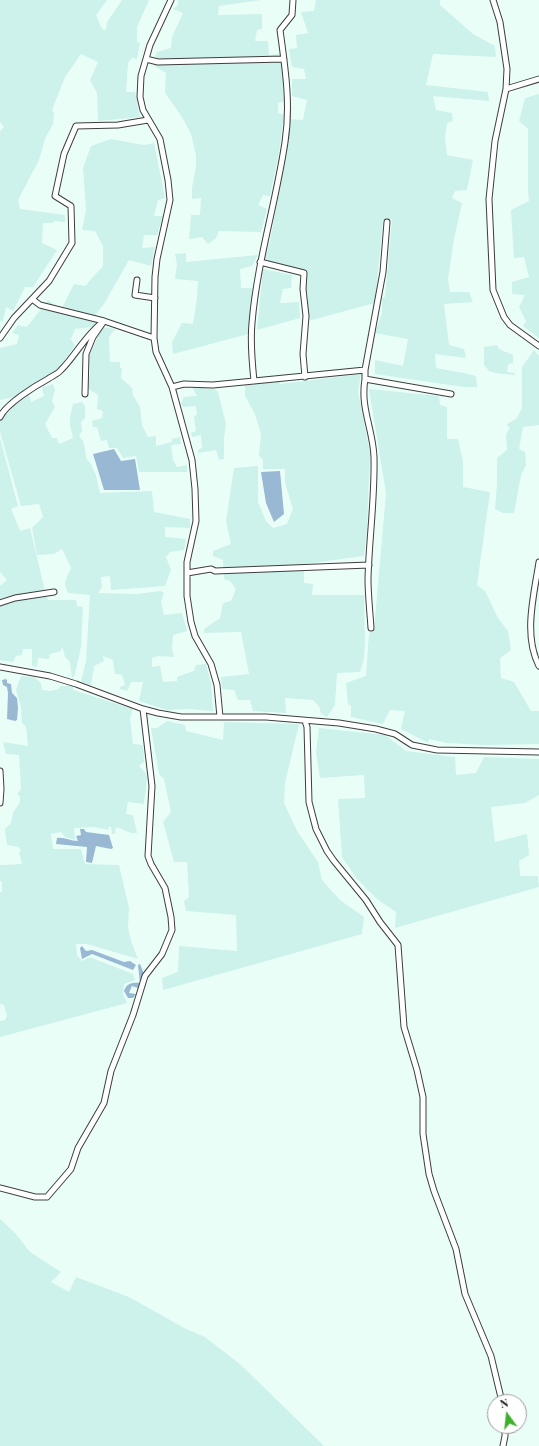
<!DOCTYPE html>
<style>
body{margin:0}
#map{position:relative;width:539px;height:1446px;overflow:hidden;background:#eafef8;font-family:"Playfair Display",serif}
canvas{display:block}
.north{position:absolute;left:487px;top:1394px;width:40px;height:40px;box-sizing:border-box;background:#fff;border:1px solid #9d9d9d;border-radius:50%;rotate:345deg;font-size:11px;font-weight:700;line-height:16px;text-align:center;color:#0b0b0b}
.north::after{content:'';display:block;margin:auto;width:14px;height:18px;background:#3fb02e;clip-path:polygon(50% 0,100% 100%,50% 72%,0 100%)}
</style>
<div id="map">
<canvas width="539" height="1446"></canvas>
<div class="north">N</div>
</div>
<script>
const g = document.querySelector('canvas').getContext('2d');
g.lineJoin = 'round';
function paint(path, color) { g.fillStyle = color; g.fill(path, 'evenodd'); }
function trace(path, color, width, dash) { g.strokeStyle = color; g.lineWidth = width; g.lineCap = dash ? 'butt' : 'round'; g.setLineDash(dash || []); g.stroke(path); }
paint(new Path2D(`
 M0,0H107L96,15L102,29L106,30L107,22L122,0H149L137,27V42L140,43L137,59L132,58L128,63L126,92H135L140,117L98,121L97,93L90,80L98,62L81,54L65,77L52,110L54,113L53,124L45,139L39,160L18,200L20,209L65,215V222L54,221L53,223H43L42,243L57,250L33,287H25L13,311L6,307L3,321H0V131L4,127L0,122Z
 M178,0H261L219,6L218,15L262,14V29L257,30L255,41H268L269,55L280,54L282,62L284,101L278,103V113L284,115L279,152L270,196L263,195L258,205L267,209L261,232L219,231L216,238L208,244L202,237L189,239L191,215H200L201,198L192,199V188L196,166V155L191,134L182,117L165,93L166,73L153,65L157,52L171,48L172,37L183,13L173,9L178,5Z
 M316,0H440V5L473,34L495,46L496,57L433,54L426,85L488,92L489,101L433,96L436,110L452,113L453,121L447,123L445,138L447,155L473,160L467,190L455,191L452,198L462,203L454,239L448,279L450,292H469L473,302L444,304L449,345L464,349L466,358L435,354L436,368L464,373L476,376L477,387H464L375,374V360L403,366L408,339L375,333L382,313V298L385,297L392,219L383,220L375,303L308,321V295L305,286L306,271L264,261L270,241L286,156L290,119L303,120L307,100L292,96V79H306L304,69L292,67L289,49L297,48L296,35L308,33L301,12L314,11Z
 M539,94V338L523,326L526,321L519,307L525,295L512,294V282L529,277L524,257L514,258L511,210L529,201L528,191V129L519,121L525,98Z
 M111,139L144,145L154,143L165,198L158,200L154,216H163L157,235H144L142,248L155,247L151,266L129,260L104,304L96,314L100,319L93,327L75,329L71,339L75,346L58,369L18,396L0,400V348L17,344L19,335L12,333L18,325L27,327L48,300L61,310L74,284L85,286L103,266V246L95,231L82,230L86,210L83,168L91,146Z
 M186,253V262L258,255L252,266L240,269L241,288H253L248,334L173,354L172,342L182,323L193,324L197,298L198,281L175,279L177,264L175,254Z
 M263,269L292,275L291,288L283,289L280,303L299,302L300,318L257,330Z
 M103,327L115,329L109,337L110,362H120V368H122L121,378L132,388L133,395L140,407L142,425L148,437L156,436V446L172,442V439L180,437L181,444L171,445L173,460L177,467L187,465V472H139L136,456L123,458L117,448H109L107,440L101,441L97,427H93L92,421L102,418L103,411L97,409L98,395L87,388L89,376L90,375L89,356Z
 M497,345L499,349L513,355V363L508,364L507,372L515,373V375L495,373L489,371L484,365V347Z
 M534,350L539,356V425L523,427L519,449L525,452L526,465L521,475L514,513H503L495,509L497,484V458L507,450L506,435L510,427H508L507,424L516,419L522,408V367Z
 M361,374L358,392L370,453L367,529L364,556L304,564V583L313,584L312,595H364L365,641L364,658L360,672L337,673L335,705L327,717L321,714L319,706L313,700L285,698L286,713L253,711L250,700H238L234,690L222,689L221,677L249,674L241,632L204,633V629L220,618L223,603L231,601L236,589L230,581L224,579L223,560L213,556V551L231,544L226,521L234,468L258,466V502L266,521L273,528L287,524L293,509L285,483V469H263V459L261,458L259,455L261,434L255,414L245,396V385L279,382L280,384Z
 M53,384L55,390L52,401L55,407L45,424L52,438H57L59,444L73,438L70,425V417L73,404L82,402L85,406V418L81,422L82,431L79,436L83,441L85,448L86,458L91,464L96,475L100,493L152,491L154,512L190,519V528L165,527V537L186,539L184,550L170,552L166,557L171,570L165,586L111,590L110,576L101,577L102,587L98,593L137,594L161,591L164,593L161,601L164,615L182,613L187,631L173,635L172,649L174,657L158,656L152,658V667L160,666L163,682L177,681V677L194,671L196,665L206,664L211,683L213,711L188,709L167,710L139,701L143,682H131L127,691L120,689V687L125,685L122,675L115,674L113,660L103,656L104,661L94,666L91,685L81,682L86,661L90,595L68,593L65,585L66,579L71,568L62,549L54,554L37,555L32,528L43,517L39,504L21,506L0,432V420L7,411L29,395L31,402L44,396L42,388Z
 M192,387L214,389L218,392L226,424L224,438V459L219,460L216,450L198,453V450L202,448L201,435L192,437L191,433L196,431L194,417L197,414L196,406L183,407L181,403L184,397L197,396Z
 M369,389L439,396L440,405L447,407V439H458L463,462V487L490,492L477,585L485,591L498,618L508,631L511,650L500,658L501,678L514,682L531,711H539V744L485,745L447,743L429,739L428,743L401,729L405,711L390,710L383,724L351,717V706L348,704L346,683L366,676L369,633L374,630L386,493Z
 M0,438L18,506L11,509L20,531L30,528L45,591L0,599V586L7,580L0,572Z
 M46,594L48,600H76L77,606L83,607L81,647L75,674L72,679L70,662L65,657L63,648L61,649V651L50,654L49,659L38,658L37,667L32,666V649H23L22,655L16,656L13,662L0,660V605L9,601Z
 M21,676L34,677L41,683L42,690L50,691L59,689L60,686H73V690L133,709L130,718L133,744L143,745L144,762L139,766L145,772L147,778L144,804L128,802L126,814L133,815L137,833H131L116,827L115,834H112L111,827H108L109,830L94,827L74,828L75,840L65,837L61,832L51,834L53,849H81L85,864L119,865L129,908L128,927L131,941L138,959L87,944H76L77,955L82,961L88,958H92L133,974L135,980L124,984L123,994L127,1003L0,1037V1021L5,1020L7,1016L4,1005L0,1004V892H2V882L0,881V865L22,864L19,852L21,851L19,847L7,845L5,829L11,823L13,813L20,802V796L17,794L21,789L19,755L6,754L3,742L28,746L26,727L22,723L21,712L22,711L16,690Z
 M167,721L185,725L186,731L223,740L224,722L299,724L285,783L284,803L297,831L318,862L322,880L340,900L364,917L362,934L163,990L162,978L178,972L179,946L237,951L236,915L186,911L184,901L189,897L187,862H174L163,822L171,812L164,779L159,774L151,728H157Z
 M319,728L385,735L406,751L455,757L456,775L476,773L484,757L539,759V795L525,803L491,807L495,842L527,834L529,855L519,861L520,876H538L539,887L395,928L396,912L377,899L357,879L342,857L338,799L365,798L364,775L320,778L316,752Z
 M0,1219L15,1233L30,1252L61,1272L51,1282L69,1292L76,1277L129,1297L186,1329L205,1337L241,1365L324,1446H0Z`), '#cdf1eb');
paint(new Path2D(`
 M114,449L121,461L135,459L140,490H104L93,454Z
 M280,471L284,514L274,522L266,503L261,472Z
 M6,679L7,680V683L11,684L12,693L17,698L18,708L17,720L15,721L7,719L8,693L7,687L3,685L2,680Z
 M80,829H84L86,832L109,835L113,848L111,849L96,846L92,863L86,862L87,847L56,844L57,838C64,837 70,841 78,841L76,836L81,835Z
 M82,946L86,951L92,950L124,962L130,961L136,965L133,970L92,954L82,959L80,948Z
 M140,964L144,974L139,992H137L138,988L132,986L129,993L136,994L133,998H128L124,991C127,983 132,982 140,983L138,965Z`), '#98b8d4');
const minor = new Path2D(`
 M171,0L150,45L141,76L140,97L143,110L160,139L168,180L170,200L157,259L155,277L154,338L156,352L172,387L192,460L195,489L196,521L187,562V596L191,622L195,636L211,664L217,685L220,717
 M493,0L500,22L507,69L506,89L495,141L489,199L493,290L504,317L510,325L539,346
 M146,59L158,62L284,59
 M506,89L539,79
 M387,222L383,272L365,370V379L451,394
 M260,262L304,273L303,289L306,316L303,354L305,377
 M137,280L135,295L155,298
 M0,338L14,318L49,281L72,243L71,206L55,196L64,154L76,126L118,125L148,120
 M365,379C360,408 373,429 374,457C375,498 369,539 368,579C368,595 370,612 371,628
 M254,381L365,370
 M172,387L184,384L213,385L254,381C252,362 250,343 252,323C257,262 276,203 285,142C291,104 285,67 280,30L292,15L293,0
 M85,394L86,354L93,337L104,321L154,338
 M0,417C6,404 35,386 48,379C52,376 58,374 61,370C76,355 86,334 104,321L40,305L32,299
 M539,562C534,595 523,635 539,666
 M187,573L211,569L215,571L369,565
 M0,603L15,598L54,592
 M0,667L50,676L76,684L143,709L158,713L181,717H266L339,723L376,729L395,734L412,745L437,750L539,752
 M305,721L307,727L309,802L316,829L327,851L334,861L366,900L380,922L398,945L404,1027L417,1070L423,1097V1134L429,1174L434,1191L456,1249L465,1294L491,1356L502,1402
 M0,771L1,789L0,803
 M0,1188L35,1197H47L71,1169L78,1148L104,1103L111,1071L133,1015L145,976L162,954L172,930L171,917L165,888L151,864L148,856L152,786L143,709
 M503,1446L505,1436V1426`);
trace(minor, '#3e3e3e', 7);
trace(minor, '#fff', 5);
</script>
